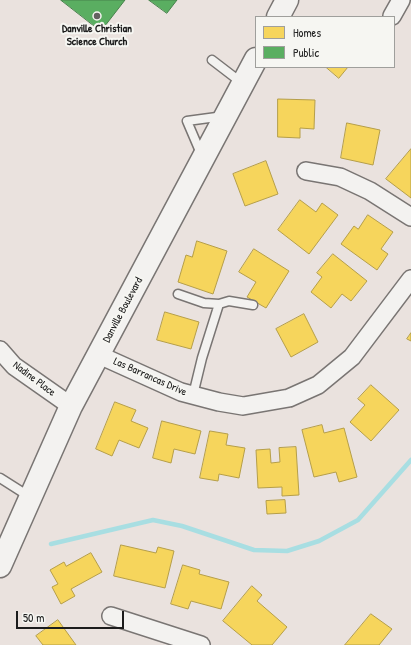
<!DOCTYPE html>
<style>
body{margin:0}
#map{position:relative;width:411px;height:645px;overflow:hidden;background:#eae2de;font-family:"Patrick Hand",sans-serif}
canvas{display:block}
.legend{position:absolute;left:255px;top:16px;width:140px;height:52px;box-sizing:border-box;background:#f6f6f2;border:1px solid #9f9f9c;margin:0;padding:5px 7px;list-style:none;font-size:12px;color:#1c1c1c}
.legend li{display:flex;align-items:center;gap:8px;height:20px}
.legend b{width:20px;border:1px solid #9f9f9c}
.scale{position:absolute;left:16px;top:611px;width:108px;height:18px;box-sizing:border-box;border:2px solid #1c1c1c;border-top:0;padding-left:5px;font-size:12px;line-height:14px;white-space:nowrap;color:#1c1c1c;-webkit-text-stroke:3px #f6f6f2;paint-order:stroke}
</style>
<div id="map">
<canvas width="411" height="645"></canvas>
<ul class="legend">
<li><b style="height:11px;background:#f6d55c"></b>Homes</li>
<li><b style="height:11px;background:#5aae61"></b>Public</li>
</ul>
<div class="scale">50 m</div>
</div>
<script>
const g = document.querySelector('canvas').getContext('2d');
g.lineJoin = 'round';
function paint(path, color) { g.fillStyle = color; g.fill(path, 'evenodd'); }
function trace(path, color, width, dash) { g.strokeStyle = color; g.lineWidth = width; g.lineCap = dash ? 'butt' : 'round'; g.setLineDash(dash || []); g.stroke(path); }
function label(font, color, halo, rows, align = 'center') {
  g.font = font + ' "Patrick Hand",sans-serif'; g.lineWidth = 4; g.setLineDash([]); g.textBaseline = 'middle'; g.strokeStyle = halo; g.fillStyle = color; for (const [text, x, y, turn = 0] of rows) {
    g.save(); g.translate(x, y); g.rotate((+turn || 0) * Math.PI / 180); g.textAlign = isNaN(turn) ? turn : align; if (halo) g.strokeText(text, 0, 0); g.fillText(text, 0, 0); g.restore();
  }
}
const homes = new Path2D(`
 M326,67H348L339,78Z
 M278,99L315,100L314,129L300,128V138L278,137Z
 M347,123L380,130L373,165L341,158Z
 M411,149V198L386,179Z
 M266,161L278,194L245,206L233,174Z
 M300,200L316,212L322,203L338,215L309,254L278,230Z
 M368,215L393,232L381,249L388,254L377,270L341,244L354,226L358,229Z
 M197,241L227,251L213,294L178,282L186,255L192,257Z
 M254,249L289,271L266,308L247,297L256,282L239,272Z
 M333,254L367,281L351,301L342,294L331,308L311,292L322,277L317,273Z
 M165,312L199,322L191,349L157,340Z
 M304,314L318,342L291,357L276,329Z
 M411,333V341L407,339Z
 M371,385L399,410L371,441L350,422L365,405L358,399Z
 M115,402L136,410L131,421L148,428L139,448L119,440L112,456L96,449Z
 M162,421L201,431L195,454L174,449L171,463L153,458Z
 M322,425L324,433L344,428L357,477L339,482L336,472L314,477L302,430Z
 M210,431L228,434L226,445L245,448L239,478L219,474L218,481L200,478Z
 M296,447L299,495L282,496V487L258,488L256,450L270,449L271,463L280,462L279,448Z
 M285,500L286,513L267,514L266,501Z
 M121,545L156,553L158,547L174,551L165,588L114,576Z
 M91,553L102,572L71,589L75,596L61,604L52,587L58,584L50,570L64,562L66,566Z
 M183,565L200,570L199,574L229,582L221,609L191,601L188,609L171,604Z
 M252,586L262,595L257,601L287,627L272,645H252L223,621Z
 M371,614L392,629L379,645H345Z
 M58,620L76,645H43L36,636Z`);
paint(homes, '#f6d55c');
trace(homes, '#b59e49', 1);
const public = new Path2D(`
 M61,0H125L101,31Z
 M149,0H177L167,13Z`);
paint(public, '#5aae61');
trace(public, '#47824c', 1);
trace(new Path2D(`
 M51,544L153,520L182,526L254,550L287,551L319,541L358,520L411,460`), '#a8dee2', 4.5);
const service = new Path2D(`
 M212,60L242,83
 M202,156L187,121L224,116
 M178,294L204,303L219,304
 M193,395L202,358L219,304L229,301L253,305
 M0,478L30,497`);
const minor = new Path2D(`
 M392,16L401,0
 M306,171L340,177L370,191L411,217
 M0,350L14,366L71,406
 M99,355L181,392L219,402L243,406L289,398L318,385L352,357L411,279
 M111,616L201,645`);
const secondary = new Path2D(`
 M278,17L287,0
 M0,566L71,406L256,59`);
trace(service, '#797573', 11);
trace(minor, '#797573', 20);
trace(secondary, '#797573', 25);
trace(service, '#f3f2f0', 8);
trace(minor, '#f3f2f0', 17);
trace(secondary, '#f3f2f0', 22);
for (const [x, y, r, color] of [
 [97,16,4,"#646160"]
]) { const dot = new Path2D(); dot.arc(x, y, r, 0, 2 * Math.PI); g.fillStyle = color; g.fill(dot); trace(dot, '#f6f6f2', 1.5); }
label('bold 11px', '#1c1c1c', '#f6f6f2', [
 ["Danville Christian",97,29],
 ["Science Church",97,42]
]);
label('11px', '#1c1c1c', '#f6f6f2', [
 ["Danville Boulevard",123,310,-62],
 ["Las Barrancas Drive",150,377,24],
 ["Nadine Place",34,379,37]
]);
</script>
